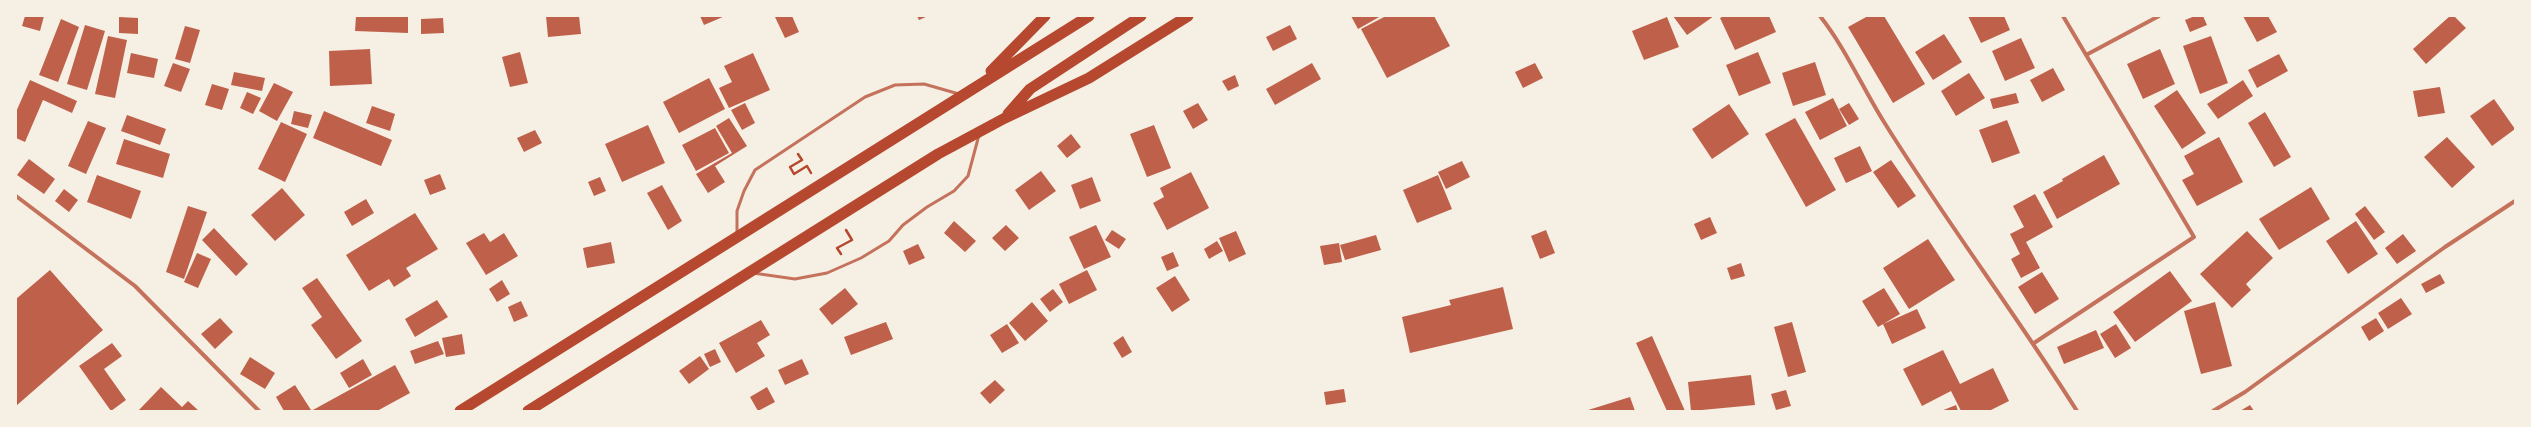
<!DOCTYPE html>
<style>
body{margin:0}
#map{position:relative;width:2531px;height:427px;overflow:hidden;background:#f6efe4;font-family:Cabin,sans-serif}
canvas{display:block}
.frame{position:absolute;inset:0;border:17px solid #f6efe4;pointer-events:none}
</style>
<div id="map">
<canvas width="2531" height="427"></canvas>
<div class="frame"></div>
</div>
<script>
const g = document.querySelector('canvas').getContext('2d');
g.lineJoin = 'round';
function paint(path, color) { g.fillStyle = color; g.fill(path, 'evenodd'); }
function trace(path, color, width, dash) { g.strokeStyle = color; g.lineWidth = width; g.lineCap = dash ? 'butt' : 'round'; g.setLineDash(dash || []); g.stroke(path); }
paint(new Path2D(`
 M25,16H44L40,31L22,26Z
 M356,16H408V33L355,31Z
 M546,16H579L581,34L548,37Z
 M700,16H725L704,25Z
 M792,16L799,32L785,38L775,17Z
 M917,16H928L919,20Z
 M1351,16H1381L1358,29Z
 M1386,16H1434L1450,46L1387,78L1361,29Z
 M1673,16H1714L1687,35Z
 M1724,16H1769L1776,32L1735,50L1720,18Z
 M1868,16H1884L1925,84L1893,103L1848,27Z
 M1968,16H2004L2010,30L1981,43Z
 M2195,16H2203L2207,25L2190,32L2185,20Z
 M2243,16H2268L2277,32L2257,42Z
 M2450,16H2454L2466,28L2426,64L2413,49Z
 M119,17L138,18V34L119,33Z
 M1667,17L1679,47L1644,60L1632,31Z
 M443,18L444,33L421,34V19Z
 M61,19L79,27L58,82L39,75Z
 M85,25L105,31L87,90L67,84Z
 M1290,25L1297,39L1273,51L1266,37Z
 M185,26L200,30L190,63L175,59Z
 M1944,34L1962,62L1933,80L1915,52Z
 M108,36L127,40L115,98L95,94Z
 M2211,36L2228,83L2200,94L2183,46Z
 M2021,38L2035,68L2005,81L1992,51Z
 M370,49L372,84L330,86L329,51Z
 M2160,49L2175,84L2143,99L2127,64Z
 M520,52L528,83L510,87L502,57Z
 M1758,52L1771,83L1739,96L1726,65Z
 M131,53L158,59L154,78L127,73Z
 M753,53L770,90L729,108L719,88L732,82L724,66Z
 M2279,54L2288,71L2257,88L2248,70Z
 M1815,62L1826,95L1793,106L1782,73Z
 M173,63L190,69L181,92L164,86Z
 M1312,63L1321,79L1275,105L1266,89Z
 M1535,63L1543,78L1523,88L1515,72Z
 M2053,68L2065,90L2042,102L2030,80Z
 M234,72L265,78L262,91L231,85Z
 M1969,73L1985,98L1956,116L1941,91Z
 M1235,75L1239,86L1228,91L1222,81Z
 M709,78L725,109L679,133L663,102Z
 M30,80L77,101L72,113L43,100L25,142L16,138V112Z
 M2243,80L2253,96L2218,119L2207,104Z
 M274,83L293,92L277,121L259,111Z
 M212,84L229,89L222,110L205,105Z
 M2440,87L2445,113L2418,117L2413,91Z
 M2177,90L2206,133L2182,149L2154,106Z
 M247,92L261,98L253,114L240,108Z
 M2016,93L2019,103L1993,109L1990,99Z
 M1833,98L1847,126L1820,140L1805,112Z
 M2494,99L2515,129L2492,146L2470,116Z
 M745,103L755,123L742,130L731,110Z
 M1198,103L1208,120L1193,129L1183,111Z
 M1849,103L1859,119L1849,125L1839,109Z
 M1729,104L1749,134L1712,159L1692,129Z
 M372,106L395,114L390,131L366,123Z
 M294,111L312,115L308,128L291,124Z
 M324,111L392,140L381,166L313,138Z
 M2265,112L2291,157L2274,167L2248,123Z
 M127,115L166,129L160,145L121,131Z
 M729,118L747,146L715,166L725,182L708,193L696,174L732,153L716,126Z
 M1795,118L1836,190L1806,207L1765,134Z
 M2007,120L2020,153L1992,163L1979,130Z
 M88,121L106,128L86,174L68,166Z
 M281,122L307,134L285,182L258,169Z
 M648,125L665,163L622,182L605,144Z
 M1154,125L1171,168L1147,177L1130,134Z
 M715,128L729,153L696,171L682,145Z
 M535,130L542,143L524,152L517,138Z
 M1071,134L1081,147L1067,158L1057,146Z
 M2219,137L2243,182L2197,206L2182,180L2194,174L2184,156Z
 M2447,137L2475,167L2452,188L2424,157Z
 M124,139L170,154L163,178L116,164Z
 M1860,146L1872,171L1846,183L1834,158Z
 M2104,155L2120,184L2057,219L2043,192L2063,181L2062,179Z
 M29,159L55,179L44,194L17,175Z
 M1891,160L1916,196L1898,208L1873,172Z
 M1462,161L1470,177L1446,189L1438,172Z
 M1041,171L1056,191L1029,210L1015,190Z
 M1191,172L1209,208L1167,230L1153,203L1164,197L1160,188Z
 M440,174L446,189L430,195L424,180Z
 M97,175L141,191L131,219L87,202Z
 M1438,175L1452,209L1417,223L1403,190Z
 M600,177L606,191L594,196L588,182Z
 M1092,177L1101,201L1080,209L1071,185Z
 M662,185L682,221L668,230L647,193Z
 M2311,187L2330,219L2279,250L2259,219Z
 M282,188L305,215L275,241L251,215Z
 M64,189L78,200L69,212L55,201Z
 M2035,194L2053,227L2026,242L2040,268L2021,278L2011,259L2020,254L2010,234L2024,227L2013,206Z
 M366,199L374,213L352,226L344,212Z
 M188,206L207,212L184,279L166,272Z
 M2365,206L2385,232L2374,240L2355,214Z
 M415,213L438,249L406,268L411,276L394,287L389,279L369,291L346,255Z
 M1710,217L1717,233L1701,240L1694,224Z
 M954,221L976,241L965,252L944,233Z
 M2356,221L2378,254L2348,274L2326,241Z
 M1006,225L1019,238L1005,251L992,238Z
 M1096,225L1111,257L1084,269L1069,237Z
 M214,228L248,264L236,276L202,240Z
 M1112,230L1126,239L1119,249L1105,240Z
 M1546,230L1555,253L1540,259L1531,236Z
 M1236,231L1246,254L1229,262L1219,238Z
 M2247,231L2273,258L2246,284L2251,290L2232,308L2200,274Z
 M484,233L490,242L504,233L518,256L486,275L466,243Z
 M2403,234L2416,251L2397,264L2385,248Z
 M1376,235L1381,250L1345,260L1340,245Z
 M1928,239L1955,280L1909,309L1883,268Z
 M1217,241L1223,251L1209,259L1204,249Z
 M611,242L615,263L587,268L583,248Z
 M1339,243L1342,262L1324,265L1320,246Z
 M918,244L925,258L909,265L903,251Z
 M1173,252L1179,266L1167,271L1161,257Z
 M197,253L211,259L198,288L184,282Z
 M1741,263L1745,276L1731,280L1727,268Z
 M50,270L103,330L16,406V299Z
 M1087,270L1097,290L1069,304L1059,284Z
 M2170,271L2192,301L2135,342L2113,312Z
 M2042,272L2059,299L2035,314L2018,287Z
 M2440,274L2445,283L2426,293L2421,284Z
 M1175,276L1190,300L1172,312L1156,288Z
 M317,278L362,341L336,359L311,325L322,317L302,288Z
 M502,280L510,294L497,302L489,289Z
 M1503,287L1513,329L1410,353L1402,317L1451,305L1449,300Z
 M845,288L858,304L832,325L819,309Z
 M1884,288L1900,314L1878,327L1862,301Z
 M1053,289L1063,302L1050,312L1040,299Z
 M2401,298L2412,314L2388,329L2378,313Z
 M437,300L448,317L415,337L405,319Z
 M521,301L528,316L514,322L508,307Z
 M1032,302L1048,321L1025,341L1009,323Z
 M2215,302L2232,366L2201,374L2184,311Z
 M1917,309L1926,328L1892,344L1883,324Z
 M220,318L233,332L215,349L201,334Z
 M2376,318L2384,331L2369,341L2361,327Z
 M761,320L770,335L757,343L765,356L736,373L719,343Z
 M886,322L893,339L851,355L844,337Z
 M1792,322L1806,372L1788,377L1774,327Z
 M1007,324L1019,343L1002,353L990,335Z
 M2116,324L2131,348L2115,358L2100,334Z
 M2096,330L2104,348L2064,364L2057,347Z
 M462,334L465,354L446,357L442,338Z
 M1123,336L1132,352L1122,358L1113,343Z
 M1652,336L1685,411H1667L1636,343Z
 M438,341L444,354L415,364L410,351Z
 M112,343L122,356L104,369L126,400L111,411L79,366Z
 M715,349L721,362L710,367L704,354Z
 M1943,350L1960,384L1993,368L2009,401L1989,411H1961L1951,391L1922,406L1903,369Z
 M700,356L709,369L689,384L679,371Z
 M250,357L275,373L265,389L240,374Z
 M363,359L372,375L349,388L340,373Z
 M802,359L809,374L785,385L778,370Z
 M395,365L410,393L377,411H311Z
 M1751,375L1755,405L1691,411L1688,382Z
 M995,380L1005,390L990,404L980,393Z
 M295,385L311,410L310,411H284L276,397Z
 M161,387L182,407L188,401L199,411H138Z
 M767,387L775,402L758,411L750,397Z
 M1344,389L1346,402L1326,405L1324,392Z
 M1786,390L1791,406L1776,410L1771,394Z
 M1630,397L1635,411H1585Z
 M1956,405L1958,411H1941Z
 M2250,405L2254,411H2240Z`), '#bf614a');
trace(new Path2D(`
 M798,154L802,160L790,167L794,174L807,166L811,173
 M841,254L837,248L852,240L846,230`), '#b5482f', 2.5);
trace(new Path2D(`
 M737,233V211L744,191L755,170L865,97L895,85L924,84L959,94
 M753,273L795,279L827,273L861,258L889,241L903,225L927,207L954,191L968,176L979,135`), '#c5725c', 3);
trace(new Path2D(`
 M1820,16C1846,49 1862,87 1884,122C1945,220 2015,313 2077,411
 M2086,55L2159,16
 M16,196L135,286L259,411
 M2034,343L2194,237L2063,16
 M2213,411L2245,392L2445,247L2515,201`), '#c5725c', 4);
trace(new Path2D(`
 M991,71L1045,16
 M1008,114L1030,89L1141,16
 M460,411L1089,16
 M528,411L938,154L1005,118L1089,78L1188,16`), '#b5482f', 11);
</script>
